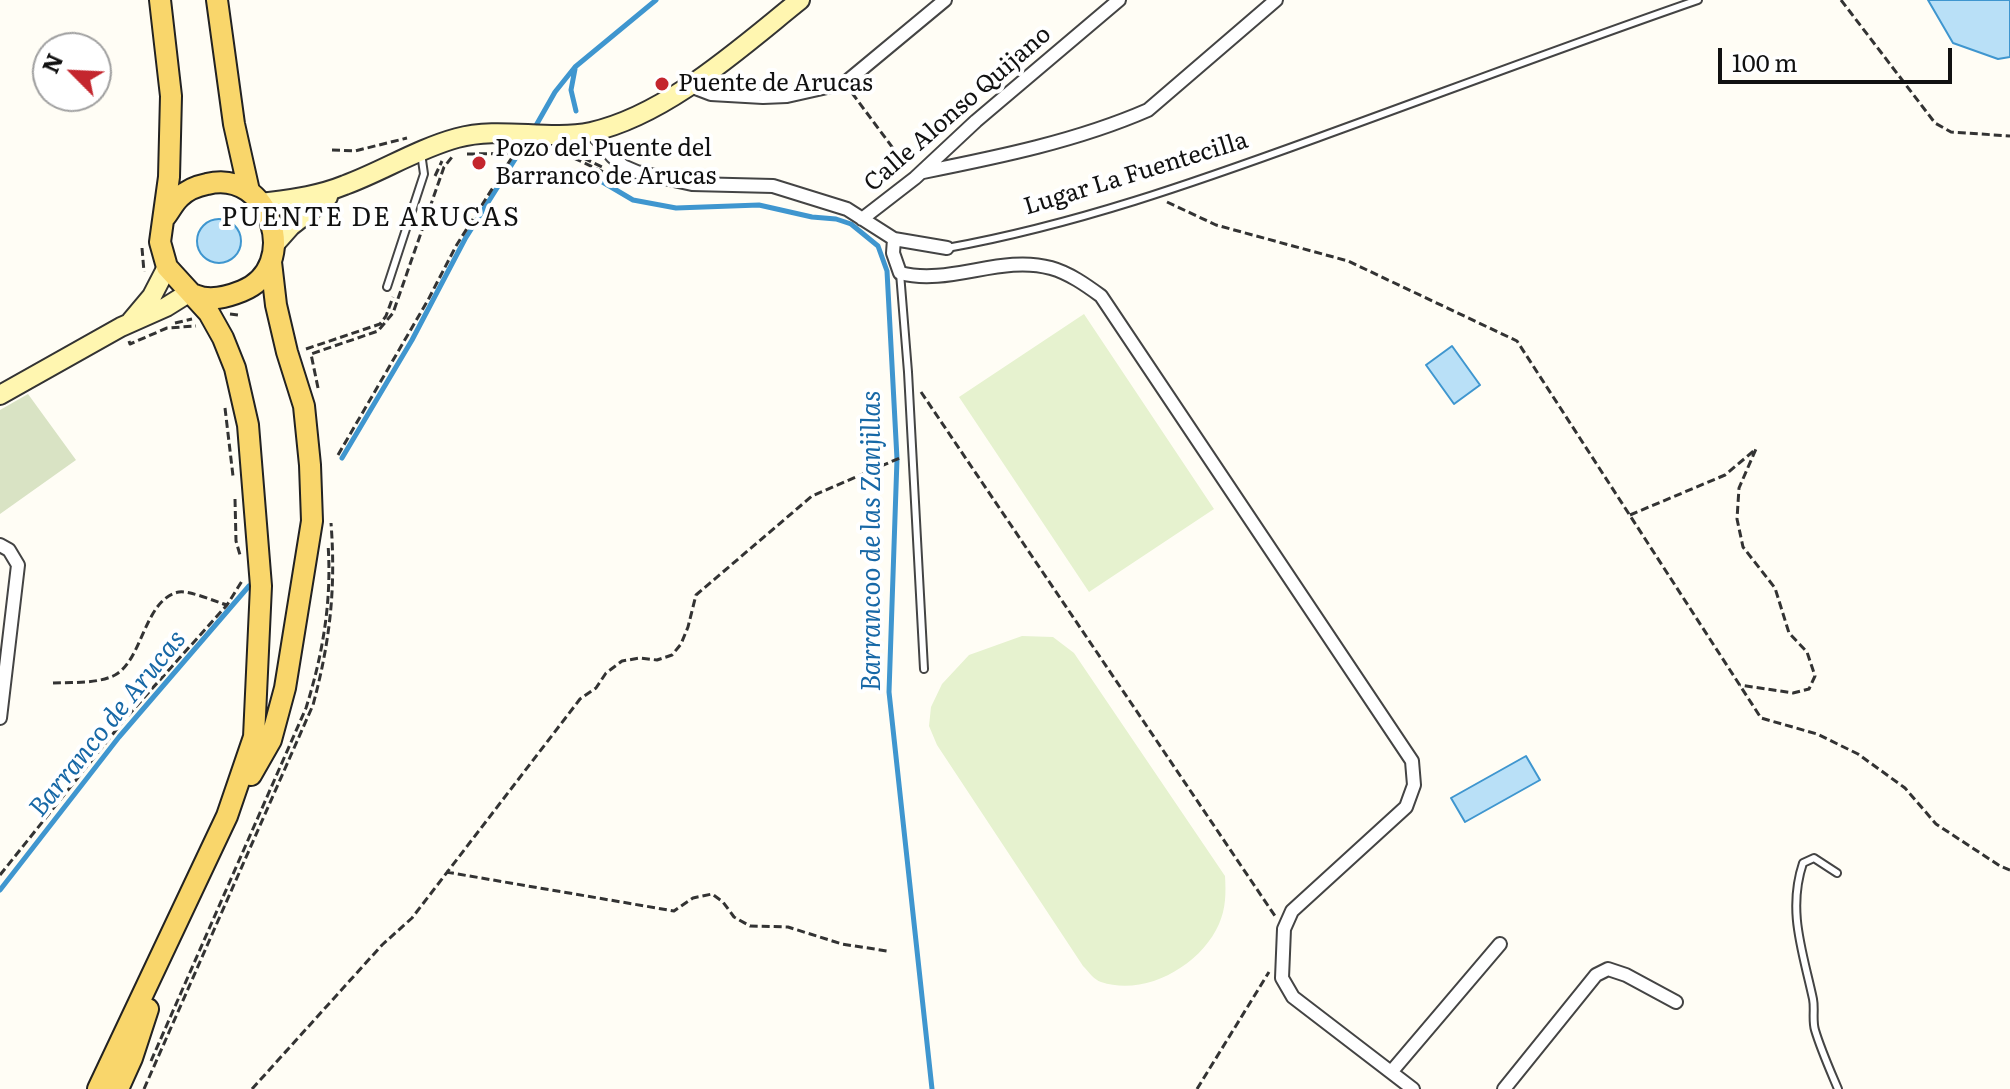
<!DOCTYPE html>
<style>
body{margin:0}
#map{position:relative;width:2010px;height:1089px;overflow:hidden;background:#fffdf5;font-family:Literata,serif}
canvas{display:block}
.north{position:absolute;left:32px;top:32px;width:80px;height:80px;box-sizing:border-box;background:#fff;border:2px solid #a0a0a0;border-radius:50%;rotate:294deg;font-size:22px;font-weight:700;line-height:32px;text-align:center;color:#111}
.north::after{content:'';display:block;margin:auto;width:28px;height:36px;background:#c4262e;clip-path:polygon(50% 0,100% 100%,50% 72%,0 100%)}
.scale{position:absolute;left:1718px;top:48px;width:234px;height:36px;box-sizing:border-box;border:4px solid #111;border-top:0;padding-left:10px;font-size:24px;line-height:28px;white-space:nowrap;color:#111;-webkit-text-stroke:6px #fff;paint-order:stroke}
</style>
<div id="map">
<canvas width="2010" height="1089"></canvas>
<div class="north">N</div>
<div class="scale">100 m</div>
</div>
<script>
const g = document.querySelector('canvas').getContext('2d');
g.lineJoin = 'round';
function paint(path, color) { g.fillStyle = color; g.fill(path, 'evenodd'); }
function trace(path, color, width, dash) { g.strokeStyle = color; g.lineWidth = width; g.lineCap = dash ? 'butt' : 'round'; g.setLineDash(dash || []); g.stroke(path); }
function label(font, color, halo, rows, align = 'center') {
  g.font = font + ' Literata,serif'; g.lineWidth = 8; g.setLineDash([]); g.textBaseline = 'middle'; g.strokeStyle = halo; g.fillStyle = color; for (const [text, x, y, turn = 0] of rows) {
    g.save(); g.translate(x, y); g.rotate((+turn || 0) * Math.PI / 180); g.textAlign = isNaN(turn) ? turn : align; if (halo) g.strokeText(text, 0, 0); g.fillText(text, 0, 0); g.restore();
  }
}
paint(new Path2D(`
 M28,394L76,460L0,514V410Z`), '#d9e3c4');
paint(new Path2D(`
 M1084,314L1214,509L1089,592L959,397Z
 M1022,636L1053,637L1074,653L1225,876C1226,893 1226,908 1219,924C1201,965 1146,997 1101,982C1094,980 1088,971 1083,966L937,745L929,726L931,707L942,684L969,655Z`), '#e6f2cf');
const water = new Path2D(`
 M1928,0H2010V57L1998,59L1953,43Z
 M197 241a22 22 0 1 1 44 0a22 22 0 1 1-44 0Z
 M1452,346L1480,385L1454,404L1426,365Z
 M1526,756L1540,780L1465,822L1451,798Z`);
paint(water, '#b9e0f7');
trace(water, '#3f96cf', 2);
trace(new Path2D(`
 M575,69L571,90L576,111
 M534,129L555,92L575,67L656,0
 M594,177L633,200L676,208L759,205L812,217L836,219L851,224L878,246L887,271L897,459L889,692L932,1089
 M342,458L412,340L465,239L529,137
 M0,890L119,737L249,586`), '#3f96cf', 5);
const lane = new Path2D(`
 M947,248C1075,225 1196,182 1317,138C1444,92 1571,44 1698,0
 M900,273L908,372L924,669
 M387,287L424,174L421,153
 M1837,873L1814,858L1803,863C1787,911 1803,952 1813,999C1815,1009 1812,1020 1815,1030C1821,1050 1830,1070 1838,1089`);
const street = new Path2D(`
 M690,86L711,94L763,97L787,96L845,83L945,0
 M591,132L612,156L623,166L637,172L692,184L773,186L847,209L894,239L947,248
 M923,172C998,157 1077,141 1148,110L1276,0
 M862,219L915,178L976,121L1119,0
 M894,239L893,253L900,273C950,286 1001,254 1051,268C1069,273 1086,285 1101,296L1412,761L1414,785L1406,807L1292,911L1284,929L1282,978L1293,997L1413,1089
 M0,545L9,550L18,565L0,718
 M1392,1071L1500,944
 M1504,1089L1596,975L1608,969L1626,975L1676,1002`);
const secondary = new Path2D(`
 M262,203C291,199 318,196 345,185C383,171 417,149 457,138C500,126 547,141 591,132C667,115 740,48 800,0
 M275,244L291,226L328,197
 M131,321L152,296L167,267
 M0,395L121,327L166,307L190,292`);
const primary = new Path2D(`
 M217,0L234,124L249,191
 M165,217C170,211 174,202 180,197C187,190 197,186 207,184C270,168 302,267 242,291C227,297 210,302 195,295
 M251,775L271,740L285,688L312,521L310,465L304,406L287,352L276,305L271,262
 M98,1089L227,816L254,737L261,586L248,425L235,368L223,338L209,313L167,267L160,242L169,177L171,96L160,0
 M118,1089L132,1058L148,1009`);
trace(lane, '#444', 10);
trace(street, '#444', 16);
trace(secondary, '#333', 22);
trace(primary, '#222', 24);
trace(new Path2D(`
 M1841,0L1935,123L1951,132L2010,136
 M852,93L907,167
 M332,150L355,151L407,138
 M563,153L610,175
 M573,153L602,167
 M467,154L535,153
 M435,176L442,161
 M1167,202L1216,225L1348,261L1517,341L1761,718L1817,734L1858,754L1905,788L1936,824L2000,866L2010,870
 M142,248L144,272
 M230,314L238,315
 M175,323L192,319
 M129,341L130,344L167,328L196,326
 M306,349L380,324L386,316L393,297
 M318,388L311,354L378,331L393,313L444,167L452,157
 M921,392L1275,916
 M225,408L233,476
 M338,455L428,300L456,246L511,159L503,155
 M235,499L236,541L240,555
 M1630,515L1725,475L1756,449L1739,488L1737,519L1743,547L1775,588L1789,633L1807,652L1815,676L1809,689L1793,693L1740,685
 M53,683C74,682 97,684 115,675C143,660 144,599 179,592C189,590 216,602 227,605
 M446,872L674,911L693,898L712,894L723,902L734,917L750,926L788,927L842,944L887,951
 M0,875L124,720L227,605L242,581
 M151,1061L306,708C323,654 332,600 328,544
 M144,1089L313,705C330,642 336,588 331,523
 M252,1089L382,945L412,918L580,699L596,688L606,673L622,661L640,658L657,660L672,655L681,644L688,627L696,595L812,496L902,457
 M1197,1089L1269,972`), '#333', 3, [8, 4]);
trace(lane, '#fff', 6);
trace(street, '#fff', 12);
trace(secondary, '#fff6b0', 18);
trace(primary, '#f9d66b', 20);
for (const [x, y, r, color] of [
 [662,84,8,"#c4262e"],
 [479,163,8,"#c4262e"]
]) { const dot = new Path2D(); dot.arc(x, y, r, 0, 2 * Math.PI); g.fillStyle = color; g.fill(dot); trace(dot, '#fff', 3); }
label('24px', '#111', '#fff', [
 ["Puente de Arucas",678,84],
 ["Pozo del Puente del",495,149],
 ["Barranco de Arucas",495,177]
], 'left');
label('24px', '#111', '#fff', [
 ["Calle Alonso Quijano",958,109,-41],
 ["Lugar La Fuentecilla",1136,174,-17]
]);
g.letterSpacing = '2px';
label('26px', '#111', '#fff', [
 ["PUENTE DE ARUCAS",371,218]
]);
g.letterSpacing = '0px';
label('italic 26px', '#1768a6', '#fff', [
 ["Barrancoo de las Zanjillas",872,541,-90],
 ["Barranco de Arucas",108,724,-51]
]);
</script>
